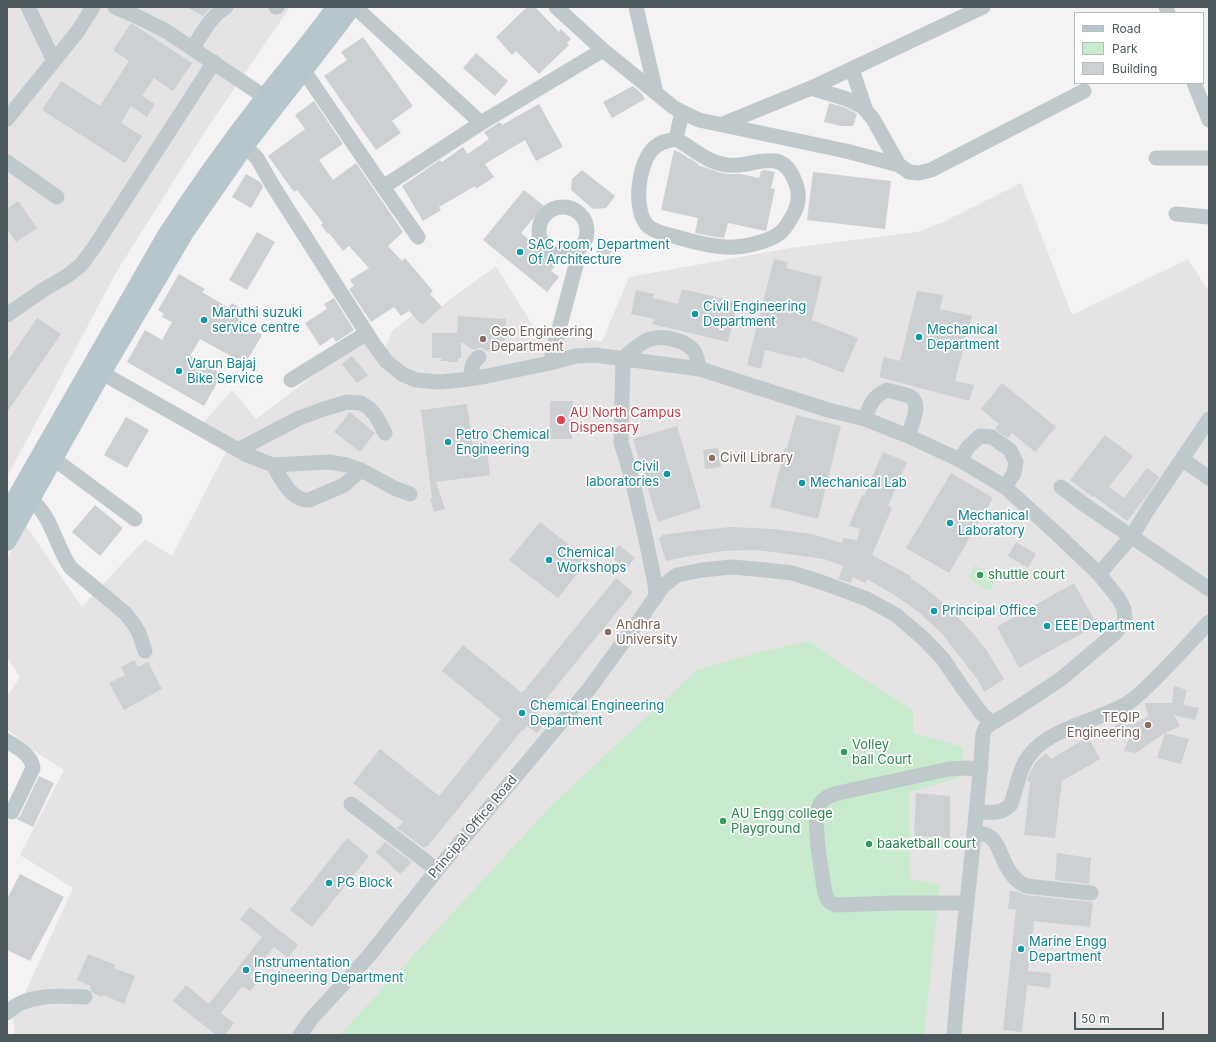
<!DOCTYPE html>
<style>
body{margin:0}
#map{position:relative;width:1216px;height:1042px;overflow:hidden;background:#f4f2f2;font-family:Inter,sans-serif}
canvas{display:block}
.frame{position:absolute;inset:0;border:8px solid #4c595d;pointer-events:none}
.legend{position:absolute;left:1074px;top:12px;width:130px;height:72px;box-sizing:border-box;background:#fff;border:1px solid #b7bdbe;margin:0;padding:5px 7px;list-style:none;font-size:12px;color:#4c595d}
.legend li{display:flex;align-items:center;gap:8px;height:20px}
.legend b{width:20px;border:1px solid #b7bdbe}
.scale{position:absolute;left:1074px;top:1012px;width:90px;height:18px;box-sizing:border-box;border:2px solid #4c595d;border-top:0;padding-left:5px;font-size:12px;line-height:14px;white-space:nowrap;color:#4c595d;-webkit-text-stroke:3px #fff;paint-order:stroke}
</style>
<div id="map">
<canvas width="1216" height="1042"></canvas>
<div class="frame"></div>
<ul class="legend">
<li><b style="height:5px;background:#b5c7cd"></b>Road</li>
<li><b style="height:11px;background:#c7ebcc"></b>Park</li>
<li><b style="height:11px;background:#ccd0d2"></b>Building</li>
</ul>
<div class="scale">50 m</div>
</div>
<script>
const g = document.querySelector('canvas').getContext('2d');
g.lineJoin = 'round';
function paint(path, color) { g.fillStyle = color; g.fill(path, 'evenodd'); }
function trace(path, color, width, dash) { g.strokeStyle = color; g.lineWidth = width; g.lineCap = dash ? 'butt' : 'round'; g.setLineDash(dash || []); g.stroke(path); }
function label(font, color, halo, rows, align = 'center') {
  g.font = font + ' Inter,sans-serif'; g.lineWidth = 3.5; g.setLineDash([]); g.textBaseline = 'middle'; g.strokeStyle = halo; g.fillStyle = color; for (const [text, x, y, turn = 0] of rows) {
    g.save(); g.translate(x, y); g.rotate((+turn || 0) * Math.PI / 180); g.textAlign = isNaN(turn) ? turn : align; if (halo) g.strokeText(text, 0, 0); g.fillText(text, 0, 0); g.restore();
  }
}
paint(new Path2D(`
 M7,7H290L204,133L117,271L7,477Z
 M1021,183L1072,315L1188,259L1207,289H1209V1035H15L13,1019L73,888L20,855L64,770L36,752L7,729V696L20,677L7,657V559L26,526L82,607L145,539L172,556L227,450L197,433L204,422L232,390L256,419L362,339L377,362L384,350L393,330L413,315L422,325L448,301L496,266L533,326L602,342L629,277L790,248L918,232L943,222Z`), '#e5e3e4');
paint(new Path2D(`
 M975,565L997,579L990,591L968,578Z
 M810,641L843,666L913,710V733L963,747L962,777L909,792L910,879L940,885L924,1035H340L553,804L697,670L759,652Z`), '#c7ebcc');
paint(new Path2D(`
 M186,7H211L203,16Z
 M527,7H535L559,32L561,29L571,39L567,43L569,45L539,74L516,51L512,55L496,37Z
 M131,23L192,63L173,91L154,78L142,96L155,104L147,117L131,106L121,123L142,136L125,163L42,110L61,81L100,106L129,61L113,50Z
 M363,37L413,106L392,121L401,133L376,150L324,76L347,60L341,52Z
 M476,53L508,81L495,96L463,68Z
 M633,86L641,93L645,99L612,118L603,102Z
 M314,101L343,144L319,160L333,180L356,163L403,232L388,246L402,261L405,258L433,291L430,294L442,307L422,325L409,311L401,316L394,307L371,322L349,289L354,286L350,280L369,268L349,246L343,251L329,233L328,234L321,225L323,223L297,190L294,192L268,156L305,129L295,115Z
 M829,103L844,107L857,114L853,126H841L824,122Z
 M539,104L563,147L536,161L525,140L485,164L494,177L476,189L475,186L439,207L441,210L423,221L402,186L440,160L442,162L463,147L468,154L489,139L484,132L500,122L502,125Z
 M674,150L679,152L687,157V158L691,159L698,164V165L718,172L727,174H740L759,178L761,171L765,170L775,172L771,188L775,189L766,231L728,223L724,238L709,236L695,233L698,218L661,210Z
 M582,170L615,196L606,208L593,209L571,190L572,179Z
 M813,172L891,181L885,229L807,220Z
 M246,174L260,182L263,187L251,208L232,197Z
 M524,190L544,206L521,233L557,263L551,271L559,277L547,292L483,240Z
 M18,201L37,228L16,242L7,229V209Z
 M257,232L275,242L247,290L229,280Z
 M603,242L613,250L606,259L596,252Z
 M774,259L788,262L786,268L822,277L812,320L858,338L843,373L803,357V359L765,350L761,369L747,365Z
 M179,274L205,289L202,292L229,308L232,303L247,312L241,322L262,335L245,364L200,339L190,356L222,374L204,406L127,362L145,330L162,340L172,322L162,317L164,314L158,310Z
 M682,289L738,302L728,342L652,324L654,319L631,314L636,290L654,294L653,298L678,304Z
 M917,291L943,295L940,309L972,316L955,381L974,385L969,401L879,377L884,357L900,361Z
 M334,298L354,330L336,342L333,337L320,346L305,323L327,309L324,304Z
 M458,316L506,319L505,342L512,343L511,353H502V351H486L482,348H478L474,350L461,342V358H458V362H448V361H441V358H432V333H457Z
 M37,318L61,334L7,412V362Z
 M352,356L368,375L357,383L342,364Z
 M1002,383L1056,427L1035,452L1012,433L1008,438L995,429L999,424L981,409Z
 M550,401H573L572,439H550Z
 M467,404L472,443L486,441L490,475L436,482L445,509L434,512L430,499L432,498L421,410Z
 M350,412L375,433L360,452L334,432Z
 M796,415L841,426L818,519L770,507L785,448H787Z
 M126,417L149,430L127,468L104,455Z
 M677,426L701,508L658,522L633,439Z
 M1105,435L1133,456L1109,487L1124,498L1147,468L1159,477L1148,494L1127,521L1094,496L1093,497L1070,480Z
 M718,448L721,467L705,469L703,450Z
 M883,452L907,462L888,506L892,508L872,555L911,576L910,578L925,588L949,608L970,630L985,648L1004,679L984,692L978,680L943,635L920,613L896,596L867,579L865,583L853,577L850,583L838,579L843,566L824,559L773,552L753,550L724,551L689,556L666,561L659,538L662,537V535L692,531L730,527L774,529L812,534L842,543L844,538L857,540L860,529L849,526L862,495L864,496Z
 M951,473L993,498L949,573L906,548Z
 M95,505L123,528L100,556L72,532Z
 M540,522L588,560L558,598L509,560Z
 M1016,542L1036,554L1028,568L1008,556Z
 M619,545L635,558L626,569L610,556Z
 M616,578L633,592L538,709L539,710L535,716L545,723L537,733L527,726L523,731L522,730L427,847L426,846L424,848L397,828L403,822L353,783L380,749L439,796L501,719L442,671L463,645L522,693Z
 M1074,583L1097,625L1019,668L997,627Z
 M134,660L138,667L148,662L162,689L124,710L109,683L125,675L121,667Z
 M1174,686L1187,690L1183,705L1199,708L1195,720L1174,715L1180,726L1165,733L1189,739L1181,764L1157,758L1165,733L1136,753L1124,751L1130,736L1113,732L1118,719L1136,723L1148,716L1145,703H1172Z
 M1088,737L1100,759L1062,781L1055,838L1024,835L1030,782L1027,781L1031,770L1036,762L1046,753L1051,759Z
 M39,776L54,783L33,827L17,819L20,816Z
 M916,793L950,796V838L914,836Z
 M347,838L369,856L312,927L290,910Z
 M385,842L412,862L400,874L376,852Z
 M1057,853L1091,858L1089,884L1055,880Z
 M20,874L64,897L30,961L7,950V899Z
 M1010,891L1018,892L1025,895L1093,902L1090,927L1034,921L1028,971L1051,973L1050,988L1027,985L1022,1032L1003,1030L1016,910L1008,909Z
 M250,907L298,945L288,958L274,947L250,977L257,983L250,991L242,986L221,1013L234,1023L225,1035H216L173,1001L186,985L209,1004L262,937L240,919Z
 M88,954L115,965L114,968L135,976L124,1004L103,995L102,997L93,993L90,989L91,986L77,980Z`), '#ccd0d2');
trace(new Path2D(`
 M28,7L54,61
 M115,7L134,15L166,31L265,97
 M276,7H277
 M355,7L481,123
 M1166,7L1168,13
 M193,48C202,33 211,16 226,7
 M603,50L656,93L636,7
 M852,69L866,111
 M304,71L383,187L481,123L603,50L556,7
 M1194,83L1209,120
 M811,88L983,7
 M656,93L673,107L682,112L699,120L846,151L899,165L909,172L919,173L931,170L1084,91
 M7,119L78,31L93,7
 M723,124L811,88L847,99L863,107L873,119L899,165
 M676,139C666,141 659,142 652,150C638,165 632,212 649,227C657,233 670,235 680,238C694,242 710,246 725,247C740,248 767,243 780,233C787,227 791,219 795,211C800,199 799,190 794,179C780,145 752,169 727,165C708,163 692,148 676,139L682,112
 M245,146L257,158L273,186L373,343L386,361L402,374L416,380L439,382L461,380L487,376L550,363L576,356L595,355L700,369L828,410L865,419L908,436L960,460L1005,487L1057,534L1099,574L1119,599L1124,609L1125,621L1113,635L1061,679L1011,712L992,723L985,728L983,734C976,834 962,934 954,1035
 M1156,158H1209
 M7,162L57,197
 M383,187L418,237
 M539 231a24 24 0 1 1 48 0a24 24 0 1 1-48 0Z
 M1176,214L1209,217
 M7,315L43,290L67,276L81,265L93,249L214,62
 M550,363L576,265L574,253
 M102,373L247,455L273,465L329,462L347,465L361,470L394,488L410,494
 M472,378C471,369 471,363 479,357
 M291,380L367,333
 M865,419C870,405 872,397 887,390C893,392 906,394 911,397C922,404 911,426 908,436
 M238,450L299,418L324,409L347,402L361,403L369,408L376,416L385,433
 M54,459L135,519
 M960,460L968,447L980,436L992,437L1010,450L1016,462L1014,473L1005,487
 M1183,460L1209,478
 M273,465C281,478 291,501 309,500L344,485L361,470
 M1061,487L1082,503L1209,589
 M31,500C53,517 55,546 71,568L125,613L133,623L139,633L145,651
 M1099,574L1132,536L1147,511L1209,419
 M656,597L655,584L646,540L632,479L621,442L623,358C641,343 651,332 676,340C683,342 689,345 694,351C697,356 698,364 700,369
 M7,741C18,748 31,754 33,768L12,812
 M351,804L437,870
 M976,812C990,812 1002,815 1011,804C1015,792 1018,778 1023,766C1041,727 1094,724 1128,703C1140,695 1151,683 1161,673C1178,656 1193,639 1209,622
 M975,832C980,833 986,834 990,837C995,840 998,847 1000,852C1006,866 1012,880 1026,886L1091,893
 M967,903H895L836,905C829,903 827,900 825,893C822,874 811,818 820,804C824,797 831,795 838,793L949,769L967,768L981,769
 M7,1013C25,993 61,996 85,997
 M300,1035L312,1018L368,957L437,870L589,689L643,615L663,586L677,575L702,570L732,567L766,570L792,573L821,582L867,599L896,615L923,638L943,659L964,690L982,714L992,723`), '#bfc9cc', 15);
trace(new Path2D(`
 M7,513L165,237C196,189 229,143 264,98C287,68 313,39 335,7
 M7,542L102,373L186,231L245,146L336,29L352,7`), '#b5c7cd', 18);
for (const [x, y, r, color] of [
 [520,252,4,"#0f9aa8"],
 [695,314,4,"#0f9aa8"],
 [204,320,4,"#0f9aa8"],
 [919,337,4,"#0f9aa8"],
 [483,339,4,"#8d6e63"],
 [179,371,4,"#0f9aa8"],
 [561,420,5,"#e0444e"],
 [448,442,4,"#0f9aa8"],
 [712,458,4,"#8d6e63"],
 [667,474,4,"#0f9aa8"],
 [802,483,4,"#0f9aa8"],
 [950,523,4,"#0f9aa8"],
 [549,560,4,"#0f9aa8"],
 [980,575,4,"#2e9e5b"],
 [934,611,4,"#0f9aa8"],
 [1047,626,4,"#0f9aa8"],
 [608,632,4,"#8d6e63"],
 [522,713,4,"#0f9aa8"],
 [1148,725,4,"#8d6e63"],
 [844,752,4,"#2e9e5b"],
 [723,821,4,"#2e9e5b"],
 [869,844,4,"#2e9e5b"],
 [329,883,4,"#0f9aa8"],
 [1021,949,4,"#0f9aa8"],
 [246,970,4,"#0f9aa8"]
]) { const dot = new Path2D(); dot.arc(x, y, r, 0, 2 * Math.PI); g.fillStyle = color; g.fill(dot); trace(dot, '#fff', 1.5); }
label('13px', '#0d838f', '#fff', [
 ["SAC room, Department",528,245],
 ["Of Architecture",528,260],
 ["Civil Engineering",703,307],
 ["Department",703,322],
 ["Maruthi suzuki",212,313],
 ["service centre",212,328],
 ["Mechanical",927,330],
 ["Department",927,345],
 ["Varun Bajaj",187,364],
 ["Bike Service",187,379],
 ["Petro Chemical",456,435],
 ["Engineering",456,450],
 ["Civil",659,467,"right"],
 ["laboratories",659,482,"right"],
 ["Mechanical Lab",810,483],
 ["Mechanical",958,516],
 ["Laboratory",958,531],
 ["Chemical",557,553],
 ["Workshops",557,568],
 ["Principal Office",942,611],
 ["EEE Department",1055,626],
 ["Chemical Engineering",530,706],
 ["Department",530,721],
 ["PG Block",337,883],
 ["Marine Engg",1029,942],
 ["Department",1029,957],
 ["Instrumentation",254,963],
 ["Engineering Department",254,978]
], 'left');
label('13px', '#785e54', '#fff', [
 ["Geo Engineering",491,332],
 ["Department",491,347],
 ["Civil Library",720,458],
 ["Andhra",616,625],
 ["University",616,640],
 ["TEQIP",1140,718,"right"],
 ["Engineering",1140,733,"right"]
], 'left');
label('13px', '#be3a42', '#fff', [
 ["AU North Campus",570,413],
 ["Dispensary",570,428]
], 'left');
label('13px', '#27864d', '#fff', [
 ["shuttle court",988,575],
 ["Volley",852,745],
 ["ball Court",852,760],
 ["AU Engg college",731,814],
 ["Playground",731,829],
 ["baaketball court",877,844]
], 'left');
label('13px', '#4c595d', '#fff', [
 ["Principal Office Road",473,827,-50]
]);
</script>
